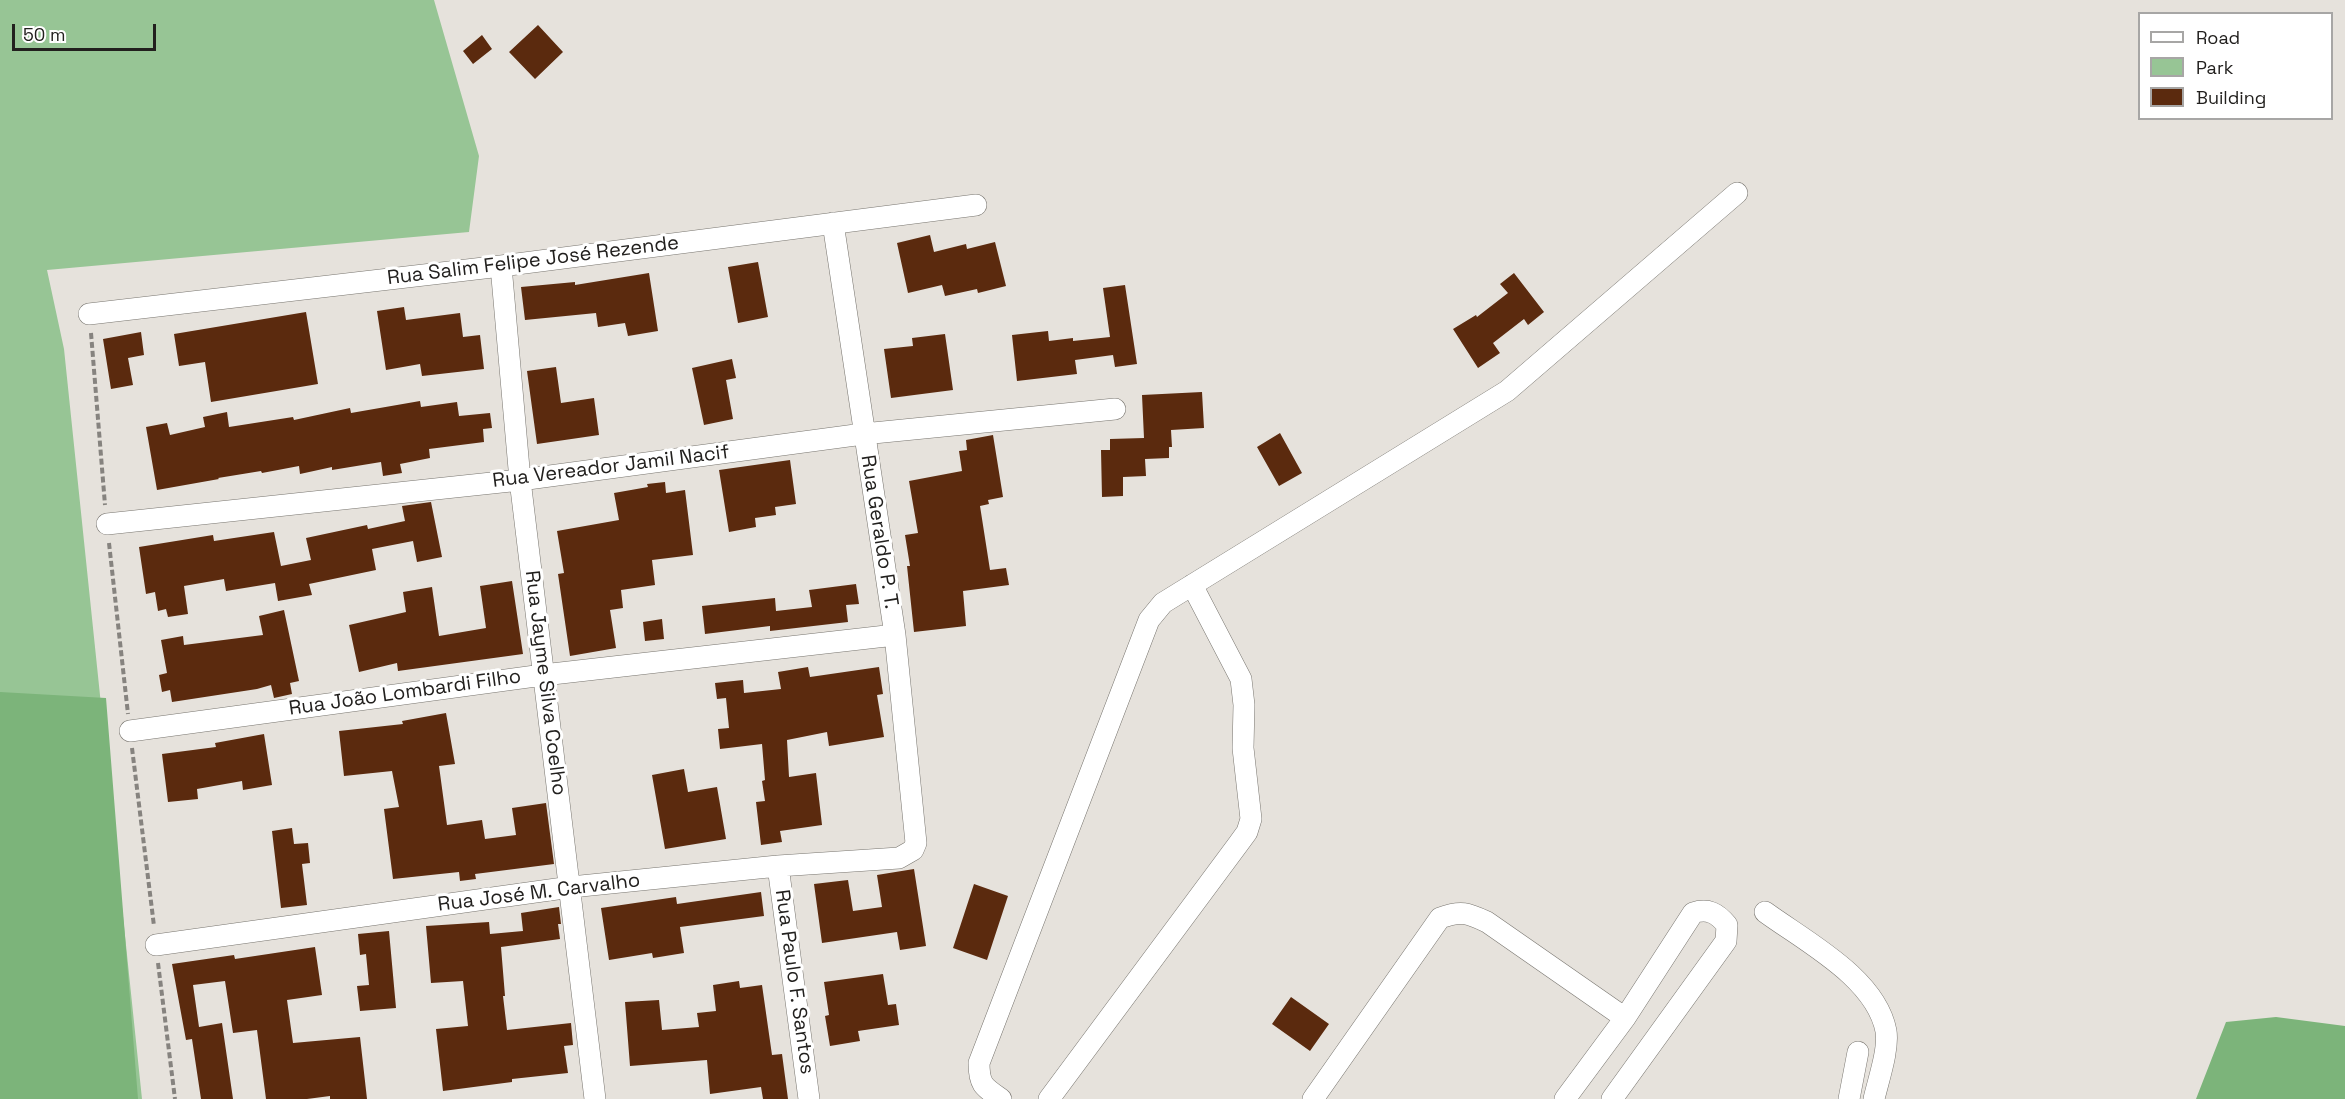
<!DOCTYPE html>
<meta charset="utf-8">
<style>
body{margin:0}
#map{position:relative;width:2345px;height:1099px;overflow:hidden;background:#e6e2dc;font-family:"Space Grotesk",sans-serif}
canvas{display:block}
.legend{position:absolute;left:2138px;top:12px;width:195px;height:108px;box-sizing:border-box;background:#fff;border:2px solid #a7a6a5;margin:0;padding:8px 10px;list-style:none;font-size:18px;color:#22201e}
.legend li{display:flex;align-items:center;gap:12px;height:30px}
.legend b{width:30px;border:2px solid #a7a6a5}
.scale{position:absolute;left:12px;top:24px;width:144px;height:27px;box-sizing:border-box;border:3px solid #22201e;border-top:0;padding-left:8px;font-size:18px;line-height:21px;white-space:nowrap;color:#22201e;-webkit-text-stroke:4px #fff;paint-order:stroke}
</style>
<div id="map">
<canvas width="2345" height="1099"></canvas>
<ul class="legend">
<li><b style="height:8px;background:#fff"></b>Road</li>
<li><b style="height:16px;background:#97c595"></b>Park</li>
<li><b style="height:16px;background:#5b2a0e"></b>Building</li>
</ul>
<div class="scale">50 m</div>
</div>
<script>
const g = document.querySelector('canvas').getContext('2d');
g.lineJoin = 'round';
function paint(path, color) { g.fillStyle = color; g.fill(path, 'evenodd'); }
function trace(path, color, width, dash) { g.strokeStyle = color; g.lineWidth = width; g.lineCap = dash ? 'butt' : 'round'; g.setLineDash(dash || []); g.stroke(path); }
function label(font, color, halo, rows, align = 'center') {
  g.font = font + ' "Space Grotesk",sans-serif'; g.lineWidth = 6; g.setLineDash([]); g.textBaseline = 'middle'; g.strokeStyle = halo; g.fillStyle = color; for (const [text, x, y, turn = 0] of rows) {
    g.save(); g.translate(x, y); g.rotate((+turn || 0) * Math.PI / 180); g.textAlign = isNaN(turn) ? turn : align; if (halo) g.strokeText(text, 0, 0); g.fillText(text, 0, 0); g.restore();
  }
}
paint(new Path2D(`
 M0,0H434L479,156L469,232L47,270L64,349L142,1099H0Z`), '#97c595');
paint(new Path2D(`
 M0,692L106,698L138,1099H0Z
 M2276,1017L2345,1026V1099H2196L2226,1022Z`), '#7cb47a');
paint(new Path2D(`
 M538,25L563,52L535,79L509,52Z
 M482,35L492,49L473,64L463,51Z
 M930,235L934,252L966,244L967,249L995,242L1006,286L978,293L977,289L945,296L942,285L908,293L897,243Z
 M758,262L768,317L738,323L728,267Z
 M649,273L658,331L628,336L625,323L598,327L596,313L525,320L521,287L575,282V285Z
 M1514,273L1544,312L1528,325L1524,319L1493,343L1500,353L1478,368L1453,329L1476,315L1477,317L1508,293L1500,284Z
 M1125,285L1137,364L1115,367L1113,355L1075,360L1077,374L1017,381L1012,335L1048,331L1049,341L1073,338V341L1110,337L1103,288Z
 M404,307L406,320L460,313L463,337L480,335L484,369L422,376L420,364L386,370L377,311Z
 M306,312L318,384L211,402L205,362L179,366L174,334Z
 M141,332L144,355L128,358L133,385L111,389L103,339Z
 M945,334L953,390L891,398L884,349L913,346L912,338Z
 M732,359L736,378L726,380L733,419L704,425L692,368Z
 M556,367L561,403L594,398L599,435L537,444L527,371Z
 M1202,392L1204,428L1171,430L1172,447H1169V458L1145,459L1146,476L1123,477V496L1102,497L1101,450H1110V439L1144,438L1142,395Z
 M420,401L421,407L457,402L459,416L490,413L492,428L483,429L484,442L429,449L430,458L400,464L402,473L383,476L381,462L332,470V467L300,474L299,466L262,473L261,471L218,478L219,479L157,490L146,427L167,423L170,435L205,427L203,417L227,412L229,427L293,417L294,420L350,408L351,413Z
 M1280,433L1302,473L1279,486L1257,447Z
 M993,435L1003,497L988,500L989,504L980,506L990,570L1006,568L1009,585L963,591L966,626L914,632L907,566H910L905,535L918,533L909,481L962,471L959,451L967,450L966,440Z
 M790,460L796,504L775,507L776,515L755,518L756,527L729,532L719,470Z
 M665,482L666,493L685,490L693,555L652,560L655,585L621,590L623,608L610,610L616,648L570,656L558,574L564,573L557,531L619,520L614,493L648,487L647,484Z
 M431,502L442,557L417,562L413,541L372,549L376,570L309,584L312,595L278,601L275,583L226,591L224,579L184,586L188,614L168,617L166,609L158,611L155,592L146,594L139,547L213,535L214,541L274,532L281,566L311,560L306,538L367,525L368,529L405,521L402,506Z
 M512,581L523,654L398,671L397,663L359,672L349,625L406,612L403,592L432,587L439,636L486,628L480,586Z
 M856,584L859,604L846,605L848,622L770,631V626L705,634L702,606L775,598L776,611L812,607L809,590Z
 M284,610L299,681L290,683L292,694L274,698L271,685L257,689L172,702L170,690L162,692L159,675L167,673L161,640L183,636L184,645L263,635L259,616Z
 M662,619L664,639L645,641L643,622Z
 M808,667L810,677L879,667L883,694L877,695L884,737L829,746L827,732L787,740L789,777L816,773L822,825L780,831L782,842L761,845L756,802L765,801L762,781L765,780L762,744L720,749L718,729L729,728L726,698L717,699L715,683L743,680L744,693L781,689L778,672Z
 M446,713L455,764L439,766L447,825L482,820L485,839L516,835L512,808L546,803L554,864L475,874L476,879L460,881L459,872L393,879L384,809L399,807L392,771L344,776L339,731L403,724L402,721Z
 M264,734L272,785L243,790L242,781L197,789L198,799L168,802L162,754L216,747L215,743Z
 M684,769L688,792L717,787L726,839L665,849L652,775Z
 M292,828L294,844L308,843L310,863L302,864L307,905L281,908L272,831Z
 M914,869L926,946L900,950L897,932L822,943L814,884L848,880L853,911L882,907L877,875Z
 M974,884L1008,896L987,960L953,948Z
 M761,892L764,916L680,927L684,953L653,958L652,953L609,960L601,908L676,897L677,904Z
 M559,907L561,924H558L560,939L501,947L505,996H503L507,1030L571,1023L573,1045L564,1046L568,1073L512,1079V1082L443,1091L436,1029L468,1026L463,981L431,983L426,926L489,922L490,934L523,931L521,913Z
 M389,931L396,1008L360,1011L357,986L369,985L366,954L360,955L358,934Z
 M315,947L322,995L287,1000L293,1043L360,1037L367,1099H330V1096L307,1099H266L257,1030L233,1033L225,981L193,985L199,1027L222,1023L233,1099H201L192,1039L186,1040L172,964L234,955L235,959Z
 M883,974L888,1005L896,1004L899,1025L858,1031L860,1041L830,1046L825,1016L829,1015L824,982Z
 M739,981L740,988L762,985L772,1055L782,1054L788,1099H763L761,1087L710,1094L707,1060L630,1066L625,1002L659,1000L662,1030L699,1027L697,1013L716,1011L713,985Z
 M1291,997L1329,1024L1310,1051L1272,1024Z`), '#5b2a0e');
const minor = new Path2D(`
 M501,266L520,480L595,1099
 M89,314L501,266L976,205
 M107,524L520,480L863,434L1115,409
 M130,731L543,675L895,635
 M778,866L809,1099
 M1765,912C1806,942 1876,978 1886,1031C1889,1050 1878,1081 1874,1099
 M156,945L571,887L778,866L899,858L913,850L916,843L895,635L833,223
 M1001,1099C984,1087 979,1085 979,1063L1149,620L1163,603L1507,391L1737,193
 M1049,1099L1239,843L1247,832L1251,819L1243,748L1244,705L1241,679L1192,585
 M1313,1099L1440,918C1461,910 1468,913 1487,922L1625,1018
 M1565,1099L1625,1018L1693,913C1708,908 1717,913 1727,925L1726,941L1612,1099
 M1849,1099L1858,1052`);
trace(minor, '#78756f', 22);
trace(new Path2D(`
 M91,333L105,505
 M109,543L128,714
 M132,748L154,926
 M158,963L175,1099`), '#86837f', 4, [6, 3]);
trace(minor, '#fff', 21);
label('20px', '#22201e', '#fff', [
 ["Rua Salim Felipe José Rezende",533,261,-7],
 ["Rua Vereador Jamil Nacif",611,467,-7],
 ["Rua Geraldo P. T.",879,532,81],
 ["Rua Jayme Silva Coelho",545,683,83],
 ["Rua João Lombardi Filho",405,693,-8],
 ["Rua José M. Carvalho",539,893,-7],
 ["Rua Paulo F. Santos",794,982,82]
]);
</script>
